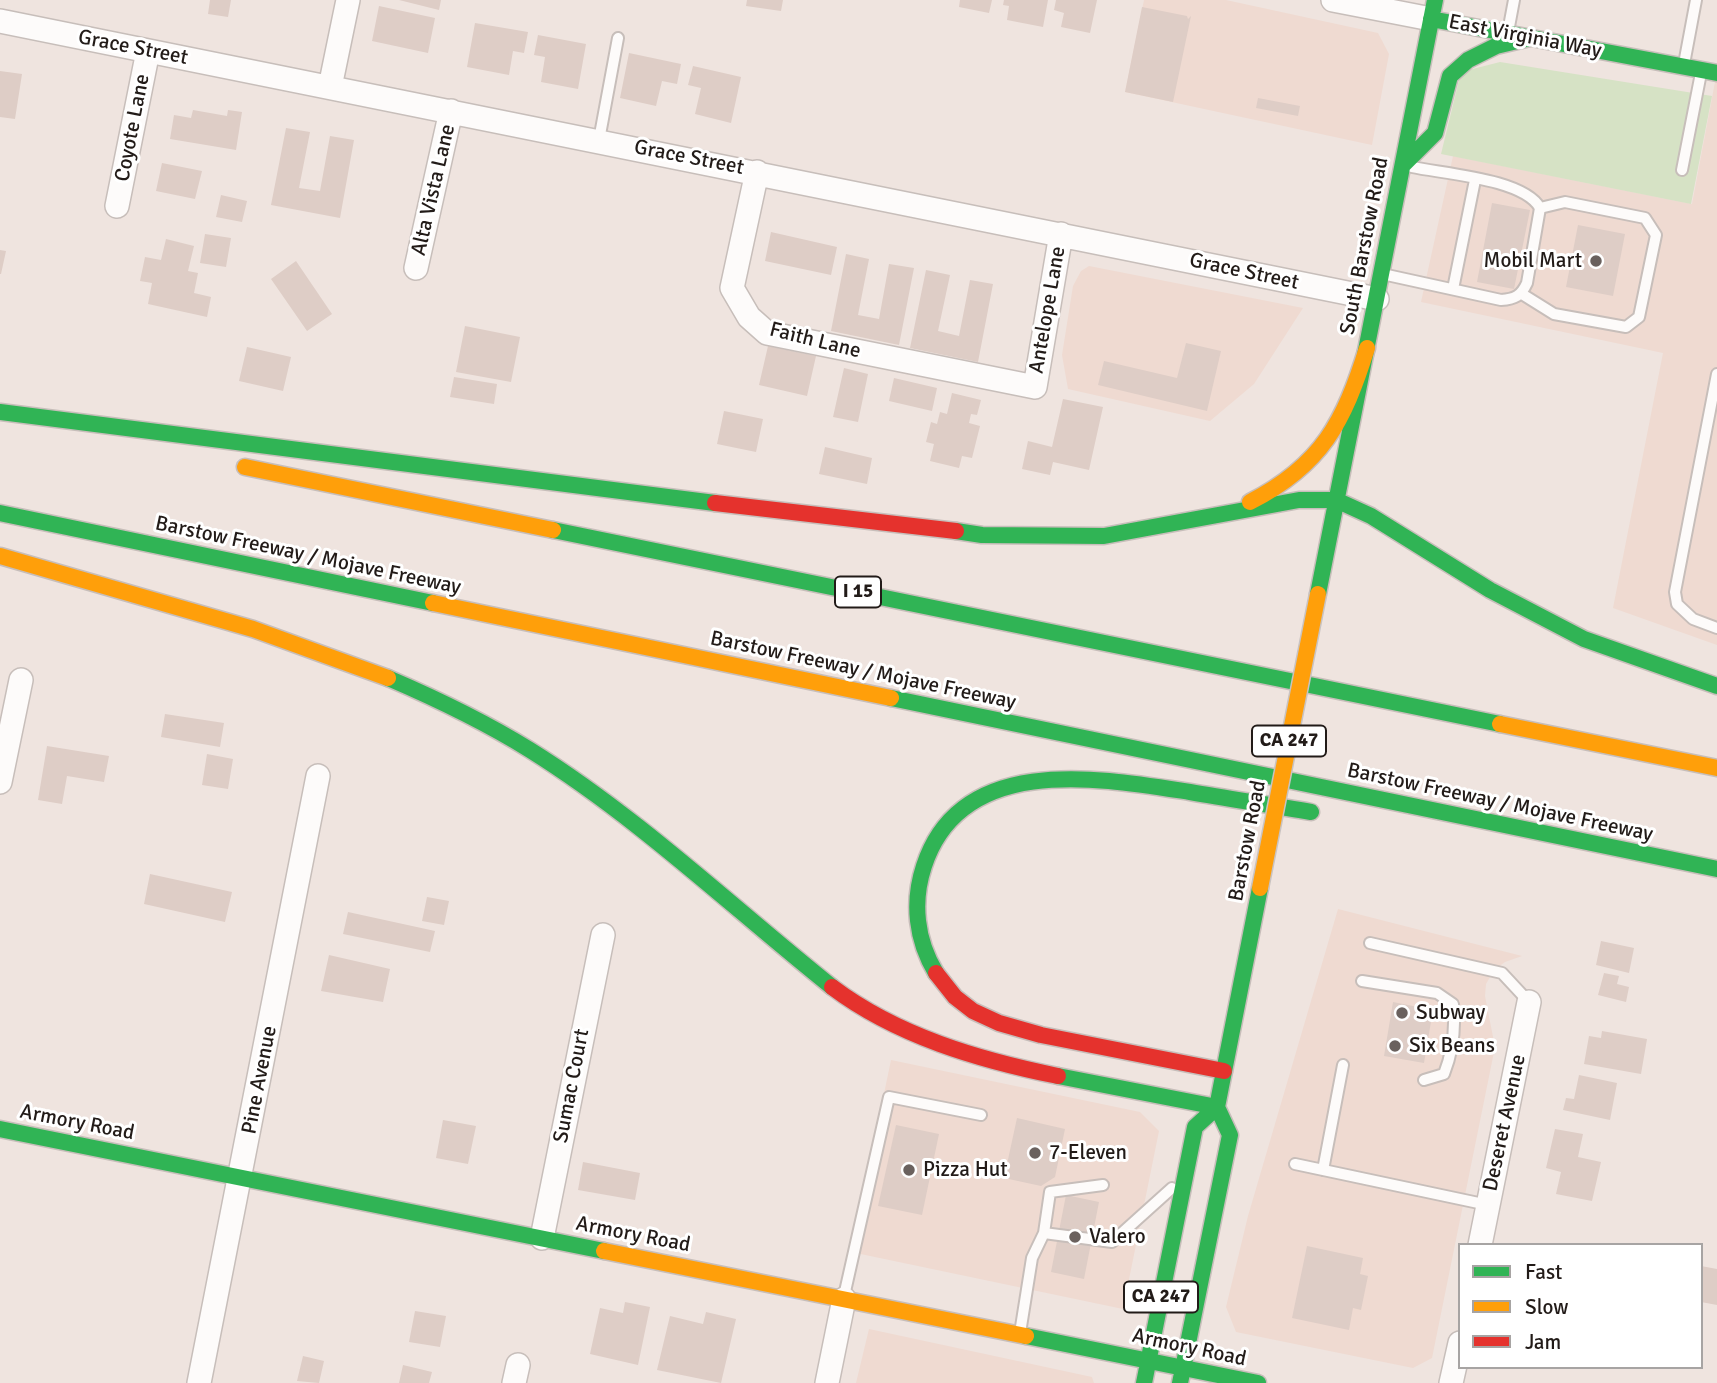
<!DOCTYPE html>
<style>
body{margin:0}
#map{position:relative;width:1717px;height:1383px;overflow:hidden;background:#efe4df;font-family:Signika,sans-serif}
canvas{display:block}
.legend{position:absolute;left:1458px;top:1243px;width:245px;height:126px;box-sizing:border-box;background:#fff;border:2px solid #a7a4a3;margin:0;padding:9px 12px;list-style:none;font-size:21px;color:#221b18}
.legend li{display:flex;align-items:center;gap:14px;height:35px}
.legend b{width:35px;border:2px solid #a7a4a3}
</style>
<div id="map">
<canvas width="1717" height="1383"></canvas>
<ul class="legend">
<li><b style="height:9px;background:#30b455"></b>Fast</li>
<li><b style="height:9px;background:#ff9f0a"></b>Slow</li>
<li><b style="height:9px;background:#e5322d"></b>Jam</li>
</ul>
</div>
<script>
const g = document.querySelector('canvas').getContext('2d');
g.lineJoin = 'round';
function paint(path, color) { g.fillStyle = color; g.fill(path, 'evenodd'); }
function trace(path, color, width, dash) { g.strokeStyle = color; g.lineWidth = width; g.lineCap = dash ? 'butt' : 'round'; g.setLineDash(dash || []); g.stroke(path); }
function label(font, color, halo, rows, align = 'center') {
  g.font = font + ' Signika,sans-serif'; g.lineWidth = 6; g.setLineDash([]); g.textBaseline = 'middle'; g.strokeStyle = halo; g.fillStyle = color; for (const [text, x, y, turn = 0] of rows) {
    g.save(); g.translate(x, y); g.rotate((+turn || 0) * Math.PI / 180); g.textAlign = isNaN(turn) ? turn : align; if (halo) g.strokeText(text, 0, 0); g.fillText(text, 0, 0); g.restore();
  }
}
paint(new Path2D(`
 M1144,0H1226L1378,33L1389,54L1372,145L1125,92Z
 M1715,82H1717V645L1613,608L1663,353L1421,302L1453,156L1692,204Z
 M1089,266L1303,308L1254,384L1210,421L1068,389L1062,355L1073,286L1081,271Z
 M1338,909L1522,956L1505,962L1494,970L1486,984L1485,996L1495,1047L1432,1358L1413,1368L1236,1332L1226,1307L1248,1216Z
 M891,1060L1140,1112L1159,1131L1123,1309L851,1252Z
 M869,1329L1092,1377L1094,1383H856Z`), '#efdad1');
paint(new Path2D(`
 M1500,62L1712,96L1691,204L1441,154L1461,72Z`), '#d6e2c5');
paint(new Path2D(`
 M210,0H231L228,17L208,14Z
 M399,0H441L439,10Z
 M747,0H783L781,11L746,6Z
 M960,0H992L989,13L959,7Z
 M1004,0H1048L1043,27L1007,20L1009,6L1003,5Z
 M1056,0H1097L1090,33L1061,27L1064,13L1054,10Z
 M379,6L435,18L428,53L372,41Z
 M1142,7L1187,16L1188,19L1191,16L1173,102L1125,92Z
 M475,23L528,32L524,53L513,51L509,75L467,67Z
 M538,35L586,44L578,89L541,82L545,57L534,55Z
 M629,53L681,64L677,84L662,81L656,106L620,98Z
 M693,66L741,77L731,123L695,114L701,88L688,85Z
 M0,71L22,74L15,119L0,117Z
 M1258,98L1300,106L1298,116L1256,108Z
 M193,110L227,116L228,110L242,112L236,150L170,139L174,115L191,118Z
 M286,128L310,132L299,188L320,191L330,136L354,140L340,218L271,205Z
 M162,163L202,171L195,199L156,191Z
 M221,195L247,201L242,222L216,217Z
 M1492,203L1530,210L1514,289L1477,282Z
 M1578,225L1625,234L1613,296L1566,287Z
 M771,232L837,247L831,275L765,261Z
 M205,234L231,238L226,267L200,263Z
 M166,239L194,246L188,271L198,273L194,293L211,297L207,317L148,304L152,283L140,281L145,257L161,260Z
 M0,250L6,251L1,274H0Z
 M846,254L869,259L858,315L879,319L889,264L914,268L899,345L831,331Z
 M296,261L332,314L307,331L271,279Z
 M926,270L950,275L938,331L959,336L970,280L993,284L978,362L910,348Z
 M465,326L520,337L511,382L456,372Z
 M1186,343L1221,351L1207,411L1098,385L1104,361L1177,378Z
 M768,346L816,356L807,396L759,385Z
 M247,347L291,357L283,391L239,381Z
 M844,368L868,374L858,422L833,417Z
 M454,377L497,384L494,404L450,397Z
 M894,378L937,388L932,411L889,401Z
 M952,393L981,400L977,415L971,414L969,423L980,426L972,458L962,456L959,468L930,461L934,444L926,442L931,422L937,424L940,412L947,414Z
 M1063,399L1103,407L1089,470L1053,462L1050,475L1022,469L1028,441L1052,447Z
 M724,411L763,419L756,452L717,444Z
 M825,447L872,458L867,484L819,474Z
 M165,714L224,723L220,747L161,737Z
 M47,746L109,756L104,782L67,776L62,804L38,800Z
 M207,754L233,759L228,789L202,785Z
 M150,874L232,892L225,922L144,904Z
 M427,897L449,901L444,925L422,921Z
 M348,912L435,931L430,952L343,934Z
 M1601,941L1634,948L1629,973L1596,965Z
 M329,955L390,969L383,1002L321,991Z
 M1604,973L1619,976L1617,984L1629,987L1626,1002L1598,995Z
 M1393,1002L1433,1010L1424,1063L1384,1056Z
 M1602,1031L1647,1039L1641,1074L1584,1064L1589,1036L1601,1038Z
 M1579,1075L1617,1083L1610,1120L1563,1110L1566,1098L1574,1099Z
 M1017,1118L1065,1129L1055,1177L1041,1186L1004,1178Z
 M443,1120L476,1126L468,1164L436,1158Z
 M896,1125L939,1134L922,1215L878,1206Z
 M1555,1129L1583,1134L1578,1157L1601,1162L1592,1201L1556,1194L1561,1172L1546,1168Z
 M583,1162L640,1173L635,1200L578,1190Z
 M1066,1195L1099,1202L1084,1279L1051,1272Z
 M1307,1246L1363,1258L1360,1274L1368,1276L1361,1310L1353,1308L1349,1330L1292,1318Z
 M1701,1266L1717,1269V1305L1701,1302Z
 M625,1302L650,1307L638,1365L590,1354L600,1308L623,1313Z
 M415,1311L446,1316L440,1347L409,1342Z
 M706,1312L736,1319L721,1383L657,1370L670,1316L703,1324Z
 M303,1356L324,1361L319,1383L297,1381Z
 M403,1365L432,1372L429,1383H399Z`), '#decdc6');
const lane = new Path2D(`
 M1508,32L1514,0
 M1684,64L1696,0
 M599,140L618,38
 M1682,170L1701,73
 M1387,275L1501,300C1515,299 1521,296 1527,283L1540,208C1524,179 1445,174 1412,167
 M1453,289L1475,180
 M1522,294L1554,314L1626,327L1639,317L1656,235L1645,218L1565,202L1540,208
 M1717,374L1675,592L1677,604L1693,619L1717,628
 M1370,943L1502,973L1529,1002
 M1362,981L1437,993L1453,1004C1456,1029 1453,1051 1444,1074L1424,1080
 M1295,1164L1488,1205
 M1323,1170L1343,1065
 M1044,1233L1050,1192L1103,1185
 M844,1296L889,1097L981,1115
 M1020,1333L1032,1258L1044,1233L1112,1242L1172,1188`);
const street = new Path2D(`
 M1333,0L1431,19
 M0,21L1377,299
 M330,87L348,0
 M757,172L732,288L749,317L767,333L1035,387L1061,234
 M117,206L148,51
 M416,268L451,111
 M0,782L21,680
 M542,1238L603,935
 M1480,1245L1529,1002
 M199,1383L318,776
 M514,1383L518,1365
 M827,1383L844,1299
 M1451,1383L1460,1343`);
const fast = new Path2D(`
 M1431,19L1717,73
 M1403,165L1435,133L1450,76L1468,60L1496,46L1530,38
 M0,412L715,503
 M0,513L433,603
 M553,530L1500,724
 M956,531L982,535L1104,536L1299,500H1336L1371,516L1490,590L1584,639L1717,686
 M1318,594L1435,0
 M388,678C437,699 485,722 530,750C639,818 732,907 832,987
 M891,698L1717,869
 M936,973C916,940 912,902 924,866C961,752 1101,778 1190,792C1230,799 1271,805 1311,812
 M1058,1076L1217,1107
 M0,1129L604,1251
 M1026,1336L1258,1383
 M1144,1383L1195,1127L1217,1107
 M1180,1383L1230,1135L1217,1107L1260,888`);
const slow = new Path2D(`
 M245,467L553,530
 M1250,502C1322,465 1344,422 1367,348
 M0,556L253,629L388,678
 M433,603L891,698
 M1500,724L1717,768
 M604,1251L1026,1336`);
const jam = new Path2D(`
 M715,503L956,531
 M936,973L955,997L973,1011L999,1023L1041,1035L1224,1071
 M832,987C897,1036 979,1060 1058,1076`);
trace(lane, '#c7beba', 14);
trace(street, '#c7beba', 26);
trace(fast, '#c7beba', 19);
trace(slow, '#c7beba', 19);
trace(jam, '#c7beba', 19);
trace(lane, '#fdfbfa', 10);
trace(street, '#fdfbfa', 23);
trace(fast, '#30b455', 16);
trace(slow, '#ff9f0a', 16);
trace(jam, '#e5322d', 16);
const slowBridge = new Path2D(`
 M1260,888L1318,594`);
trace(slowBridge, '#c9c3c1', 19, []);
trace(slowBridge, '#ff9f0a', 16);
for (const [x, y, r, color] of [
 [1596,261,7,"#6a615e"],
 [1402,1013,7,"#6a615e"],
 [1395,1046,7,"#6a615e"],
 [1035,1153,7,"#6a615e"],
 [909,1170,7,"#6a615e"],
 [1075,1237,7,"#6a615e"]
]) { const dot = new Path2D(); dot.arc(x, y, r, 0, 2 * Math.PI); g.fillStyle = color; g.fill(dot); trace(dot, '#fff', 2.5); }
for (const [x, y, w] of [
 [858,592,46],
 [1289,741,74],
 [1161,1297,74]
]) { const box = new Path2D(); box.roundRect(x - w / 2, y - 15.5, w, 31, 5); g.fillStyle = '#fff'; g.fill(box); trace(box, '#221b18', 2); }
label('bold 19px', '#221b18', null, [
 ["I 15",858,592],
 ["CA 247",1289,741],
 ["CA 247",1161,1297]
]);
label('21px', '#221b18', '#fff', [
 ["East Virginia Way",1525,37,11],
 ["Grace Street",133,48,11],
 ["Coyote Lane",133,128,-79],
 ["Grace Street",689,158,11],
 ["Alta Vista Lane",434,190,-77],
 ["South Barstow Road",1365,246,-79],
 ["Grace Street",1244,272,12],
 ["Antelope Lane",1048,310,-80],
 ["Faith Lane",815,341,14],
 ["Barstow Freeway / Mojave Freeway",308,556,12],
 ["Barstow Freeway / Mojave Freeway",863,671,12],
 ["Barstow Freeway / Mojave Freeway",1500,803,12],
 ["Barstow Road",1248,841,-79],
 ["Pine Avenue",260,1080,-79],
 ["Sumac Court",572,1086,-79],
 ["Armory Road",77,1123,11],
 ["Deseret Avenue",1505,1123,-78],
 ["Armory Road",633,1235,11],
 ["Armory Road",1189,1348,12]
]);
label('21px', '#221b18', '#fff', [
 ["Mobil Mart",1582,261,"right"],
 ["Subway",1416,1013],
 ["Six Beans",1409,1046],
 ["7-Eleven",1049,1153],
 ["Pizza Hut",923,1170],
 ["Valero",1089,1237]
], 'left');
</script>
